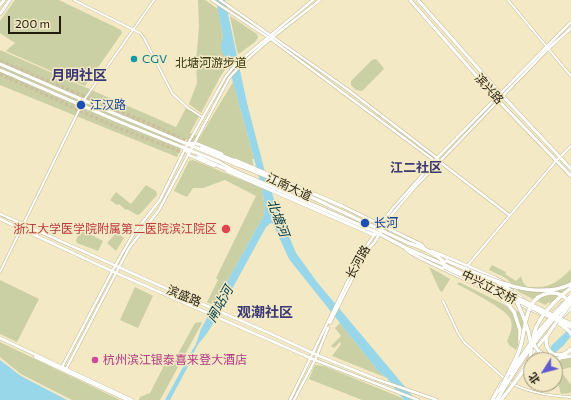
<!DOCTYPE html>
<meta charset="utf-8">
<style>
body{margin:0}
#map{position:relative;width:571px;height:400px;overflow:hidden;background:#f3e9c4;font-family:Commissioner,"Noto Sans SC",sans-serif}
canvas{display:block}
.north{position:absolute;left:523px;top:352px;width:40px;height:40px;box-sizing:border-box;background:#f3e9c4;border:1px solid #9f977c;border-radius:50%;rotate:234deg;font-size:11px;font-weight:700;line-height:16px;text-align:center;color:#211d10}
.north::after{content:'';display:block;margin:auto;width:14px;height:18px;background:#6259d2;clip-path:polygon(50% 0,100% 100%,50% 72%,0 100%)}
.scale{position:absolute;left:8px;top:16px;width:53px;height:18px;box-sizing:border-box;border:2px solid #211d10;border-top:0;padding-left:5px;font-size:12px;line-height:14px;white-space:nowrap;color:#211d10;-webkit-text-stroke:3px #f3e9c4;paint-order:stroke}
</style>
<div id="map">
<canvas width="571" height="400"></canvas>
<div class="north">北</div>
<div class="scale">200 m</div>
</div>
<script>
const g = document.querySelector('canvas').getContext('2d');
g.lineJoin = 'round';
function paint(path, color) { g.fillStyle = color; g.fill(path, 'evenodd'); }
function trace(path, color, width, dash) { g.strokeStyle = color; g.lineWidth = width; g.lineCap = dash ? 'butt' : 'round'; g.setLineDash(dash || []); g.stroke(path); }
function label(font, color, halo, rows, align = 'center') {
  g.font = font + ' Commissioner,"Noto Sans SC",sans-serif'; g.lineWidth = 3; g.setLineDash([]); g.textBaseline = 'middle'; g.strokeStyle = halo; g.fillStyle = color; for (const [text, x, y, turn = 0] of rows) {
    g.save(); g.translate(x, y); g.rotate((+turn || 0) * Math.PI / 180); g.textAlign = isNaN(turn) ? turn : align; if (halo) g.strokeText(text, 0, 0); g.fillText(text, 0, 0); g.restore();
  }
}
paint(new Path2D(`
 M15,0H59L121,30L122,33L85,86L6,51L15,43L0,33V21Z
 M198,0H205L218,9L223,37L221,44V50L226,56L228,65L220,77L201,113L189,104L197,83L196,61L199,27Z
 M230,16L257,34L258,37L256,41L239,54L237,51Z
 M0,50L176,127L186,108L199,116L190,133L200,137L233,82L254,159H252L254,168L185,139L177,157L0,85Z
 M376,59L382,66L384,69L362,91L356,90L351,85V81L372,60Z
 M193,160L262,188L265,207L264,215L217,300L211,304L207,302L218,280L216,278L256,196L225,180L203,188H193L187,197L174,191L189,161Z
 M146,185L156,191L157,195L140,214L137,215L127,209L126,210L119,204L117,205L110,200L116,192L131,204Z
 M82,230L103,241L98,251L77,243L76,240Z
 M117,232L124,238L116,251L107,243Z
 M492,265L506,272L505,274L516,281L521,276C522,279 523,283 525,285C528,288 531,287 534,287C551,288 560,280 571,269V290L557,303L551,307L549,305L550,304L549,302L545,305L519,292L506,278L489,270Z
 M429,267L450,279L442,292L440,291Z
 M0,280L39,299L17,342L0,334Z
 M459,282L525,315L522,337L516,350L509,345L507,341C510,335 513,328 511,320C507,309 468,290 457,284Z
 M135,287L153,296L138,328L120,320Z
 M201,322L202,323L160,400H139L140,397L150,393L168,358L174,361L195,323Z
 M340,323L379,372L387,378L332,356L341,344L340,342L334,348L331,346L341,336L335,328Z
 M0,342L120,400H72L21,374L0,357Z
 M571,358V367L560,370L571,385V392L569,393L561,394L555,372V361Z
 M315,365L324,366L402,398L404,400H362L309,379Z`), '#cacfa4');
paint(new Path2D(`
 M216,0H225L247,103L265,172L277,208L296,253L317,282L416,400H404L387,378L379,372L289,259L273,224L271,223L266,227L226,300L224,299C220,306 218,313 215,320C210,329 205,337 198,344H196L201,329L264,215L265,207L262,188L227,60L221,50V44L223,37Z
 M571,327V336L563,346L548,359L551,346Z
 M193,349H195L193,357L170,400H165Z
 M0,360L21,376L67,400H0Z`), '#98d6e9');
trace(new Path2D(`
 M193,351L198,343`), '#98d6e9', 2);
trace(new Path2D(`
 M0,61L150,124L202,148
 M0,74L118,128L190,155`), '#c9c0a0', 3.5, [3.5, 2]);
const tertiary = new Path2D(`
 M74,0L140,33L144,38L172,93L188,108L202,117
 M508,0L571,76
 M467,266L556,161L571,146
 M0,272L84,100L154,0
 M443,301L458,333L464,342L505,379
 M509,382C528,393 549,396 571,397`);
const secondary = new Path2D(`
 M212,0L271,39L435,161L440,162
 M220,0L347,89L437,158L440,162L509,215
 M0,214L154,283L267,332L317,355L376,379L437,400
 M0,219L116,273L315,360L418,400
 M380,225L393,208L435,161L437,158L571,22
 M330,323L366,251L374,243L389,218L415,187L548,49L571,28
 M0,338L132,400
 M35,357L127,400
 M61,369L115,266L134,233L160,200L185,149L226,76L236,64L313,0
 M65,371L129,248L159,210L229,78C255,48 289,25 320,0
 M290,400L359,258L374,235
 M294,400L315,360L328,328`);
const primary = new Path2D(`
 M410,0L495,97L571,176
 M418,0L500,93L571,169
 M0,5L4,0
 M0,14L10,0
 M0,64L113,113L240,166
 M0,70L120,122L219,162L235,171
 M189,144L195,143L222,154
 M185,149L189,155L214,166
 M235,160L342,206L422,245L424,248
 M227,171L374,235L379,233
 M406,249L411,253L424,260L488,290
 M431,251L444,256L495,278L503,282
 M511,290L524,300
 M499,295L552,319
 M553,313L563,303
 M563,316L571,308
 M513,383L534,351L547,335
 M492,400L502,382`);
const trunk = new Path2D(`
 M202,148L235,161L241,166L273,179L408,243C423,247 434,253 446,263
 M198,157L230,171H235L376,232L406,248L445,265
 M514,312L520,330V344
 M547,336C545,343 546,349 553,354C561,356 565,355 571,349
 M546,360L571,356
 M525,371L531,365
 M494,400L500,390`);
trace(tertiary, '#c1b794', 3);
trace(secondary, '#c1b794', 3.5);
trace(primary, '#c1b794', 4);
trace(trunk, '#c1b794', 4.5);
trace(tertiary, '#fff', 2);
trace(secondary, '#fff', 2.5);
trace(primary, '#fff', 3);
trace(trunk, '#fff', 3.5);
const trunkBridge = new Path2D(`
 M447,261C482,275 533,303 571,284
 M445,265L571,327
 M444,267C467,278 500,290 514,312
 M496,281L510,290L513,294C521,310 535,341 530,359C528,367 507,392 501,400
 M497,288L571,324
 M560,324L568,330L571,334
 M547,336L555,324L571,303
 M559,359C506,351 548,304 571,288
 M510,373L539,331L571,296
 M500,390C506,377 514,364 519,351C527,331 522,296 550,293C559,292 565,297 571,303
 M497,400C518,364 542,329 571,300`);
trace(trunkBridge, '#c1b794', 4.5, []);
trace(trunkBridge, '#fff', 3.5);
for (const [x, y, r, color] of [
 [134,59,4,"#0f9aa8"],
 [81,105,5,"#1a4fb4"],
 [365,223,5,"#1a4fb4"],
 [226,229,5,"#e0444e"],
 [95,360,4,"#d1479c"]
]) { const dot = new Path2D(); dot.arc(x, y, r, 0, 2 * Math.PI); g.fillStyle = color; g.fill(dot); trace(dot, '#f3e9c4', 1.5); }
label('12px', '#0d838f', '#f3e9c4', [
 ["CGV",142,59]
], 'left');
label('12px', '#353810', '#f3e9c4', [
 ["北塘河游步道",211,63]
]);
label('12px', '#211d10', '#f3e9c4', [
 ["滨兴路",489,89,48],
 ["江南大道",289,187,25],
 ["长河路",358,262,-61],
 ["中兴立交桥",489,287,27],
 ["滨盛路",184,296,23]
]);
label('12px', '#164399', '#f3e9c4', [
 ["江汉路",90,105],
 ["长河",374,223]
], 'left');
label('12px', '#be3a42', '#f3e9c4', [
 ["浙江大学医学院附属第二医院滨江院区",217,229]
], 'right');
label('12px', '#b23c85', '#f3e9c4', [
 ["杭州滨江银泰喜来登大酒店",103,360]
], 'left');
label('bold 13px', '#3a3874', '#f3e9c4', [
 ["江二社区",416,168]
]);
label('italic 13px', '#07414e', '#f3e9c4', [
 ["北塘河",278,218,69],
 ["闸站河",220,304,-61]
]);
label('bold 14px', '#3a3874', '#f3e9c4', [
 ["月明社区",79,75],
 ["观潮社区",265,312]
]);
</script>
